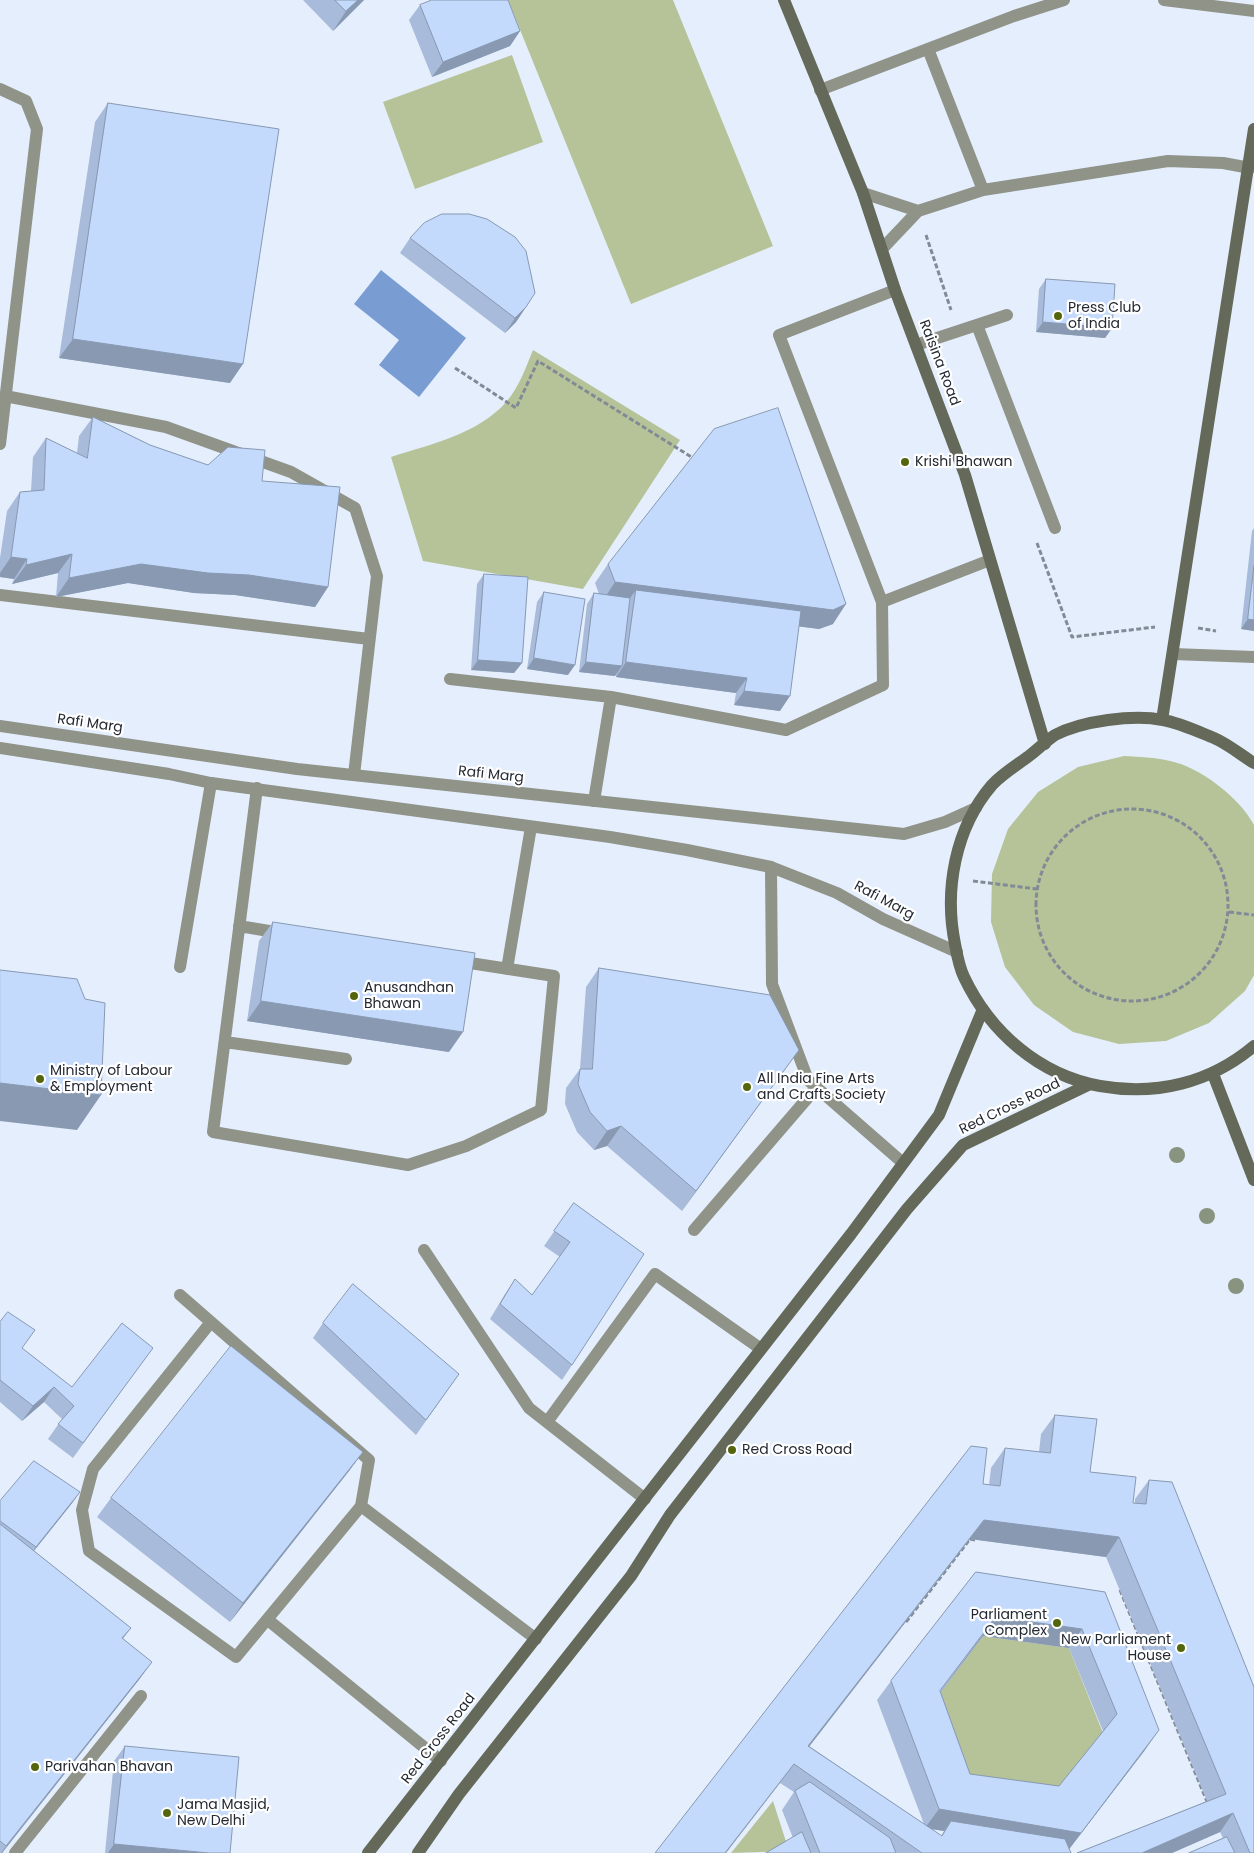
<!DOCTYPE html>
<style>
body{margin:0}
canvas{display:block;background:#e4eefd}
</style>
<canvas width="1254" height="1853"></canvas>
<script>
const g = document.querySelector('canvas').getContext('2d');
g.lineJoin = 'round';
function paint(path, color) { g.fillStyle = color; g.fill(path, 'evenodd'); }
function trace(path, color, width, dash) { g.strokeStyle = color; g.lineWidth = width; g.lineCap = dash ? 'butt' : 'round'; g.setLineDash(dash || []); g.stroke(path); }
function label(font, color, halo, rows, align = 'center') {
  g.font = font + ' Poppins,sans-serif'; g.lineWidth = 4.5; g.setLineDash([]); g.textBaseline = 'middle'; g.strokeStyle = halo; g.fillStyle = color; for (const [text, x, y, turn = 0] of rows) {
    g.save(); g.translate(x, y); g.rotate((+turn || 0) * Math.PI / 180); g.textAlign = isNaN(turn) ? turn : align; if (halo) g.strokeText(text, 0, 0); g.fillText(text, 0, 0); g.restore();
  }
}
paint(new Path2D(`
 M508,0H673L773,246L631,304Z
 M512,55L543,142L415,189L383,102Z
 M533,350L680,440L583,589L423,561L391,457C431,444 479,434 507,401C519,387 526,367 533,350Z
 M1124,756C1139,757 1155,757 1170,761C1200,767 1240,798 1254,825V975L1245,991L1209,1023L1166,1041L1119,1044L1073,1032L1034,1005L1005,967L991,922L992,874L1008,829L1038,792L1078,767Z
 M983,1636L1069,1648L1103,1733L1045,1805L956,1793L927,1710Z
 M773,1801L789,1851L731,1853Z`), '#b6c398');
paint(new Path2D(`
 M381,270L466,338L419,397L379,365L399,340L354,304Z`), '#799cd3');
trace(new Path2D(`
 M926,235L951,310
 M455,368L516,408L538,361L693,458
 M1037,543L1072,637L1155,627
 M1198,628L1216,631
 M1036 905a96 96 0 1 1 192 0a96 96 0 1 1-192 0Z
 M973,881L1037,889
 M1229,912L1254,915
 M1120,1590L1208,1804
 M906,1622L970,1539L975,1540`), '#828a96', 3, [5, 2.5]);
trace(new Path2D(`
 M1164,0L1254,11
 M928,49L983,190
 M820,90L1014,16L1064,0
 M863,193L918,211L983,190L1168,161L1223,163L1250,168
 M882,249L918,211
 M895,290L779,335L882,602L990,560
 M977,325L1055,528
 M916,345L1007,315
 M5,396L166,427L291,472L355,508L377,576L354,775
 M0,595L369,639
 M1173,654L1254,657
 M450,679L611,697L786,730L883,685L882,602
 M257,788L213,1132L408,1165L466,1146L541,1110L554,976L457,961
 M594,801L611,697
 M771,867L772,984L808,1080L903,1163
 M239,926L281,933
 M180,967L211,783
 M507,969L531,827
 M225,1042L346,1059
 M694,1230L817,1087
 M424,1250L529,1408L645,1499
 M180,1295L369,1460L361,1506L236,1657L89,1551L82,1510L93,1469L211,1322
 M547,1422L655,1274L761,1349
 M361,1506L536,1639
 M268,1620L441,1761
 M15,1853L141,1696`), '#909388', 12);
trace(new Path2D(`
 M0,89L26,101L37,129L0,444
 M0,726L297,769L904,834L945,822L976,808
 M0,748L169,774L211,783L610,837L687,850L771,867L837,893L883,919L957,952`), '#909388', 12);
trace(new Path2D(`
 M784,0L863,193L895,290L965,475L1045,744
 M1162,720L1254,129
 M1254,763C1241,755 1228,744 1214,738C1199,732 1180,723 1163,720C1133,714 1082,721 1055,735C1046,741 1037,750 1029,756C1017,765 1002,774 992,785C955,828 944,890 955,944C957,955 959,967 964,977C990,1032 1039,1075 1100,1086C1156,1096 1210,1083 1254,1046
 M1213,1074L1254,1180
 M368,1853L851,1234L939,1115L983,1009
 M418,1853L459,1794L631,1576L670,1515L907,1209L963,1145L1090,1084`), '#646959', 12);
g.fillStyle = '#889380';
for (const [x, y] of [
 [1177,1155],
 [1207,1216],
 [1236,1286]
]) { g.beginPath(); g.arc(x, y, 8, 0, 2 * Math.PI); g.fill(); }
paint(new Path2D(`
 M303,0H364L333,31Z
 M420,5L520,31L510,46L432,77L409,20Z
 M108,103L230,383L59,358L95,122Z
 M410,238L526,307L516,322L505,333L400,253Z
 M1046,279L1112,328L1105,338L1036,332L1039,289Z
 M93,417L150,445L208,465L262,481L328,587L315,607L235,595L194,593L128,583L56,597L58,573L12,584L14,579L0,577V558L7,511L20,492L31,491L33,457L46,438L77,453L79,436Z
 M1254,528V631L1241,629L1252,531Z
 M608,564L833,624L819,629L799,626L780,711L734,705L736,693L616,677V674L615,676L579,672L587,604L594,593L599,594L595,583Z
 M484,574L522,663L514,673L471,670L477,584Z
 M544,592L568,675L527,669L537,602Z
 M273,922L449,1052L247,1021L259,941Z
 M599,968L799,1050L682,1211L607,1146L594,1150L577,1132L565,1104L566,1088L580,1069L586,987Z
 M574,1203L572,1365L562,1380L490,1319L505,1294L515,1279L532,1295L560,1257L544,1246Z
 M0,1322L22,1348L72,1387L142,1362L73,1458L48,1439L62,1419L44,1402L22,1421L0,1402Z
 M323,1323L459,1374L416,1435L313,1338Z
 M1055,1415L1090,1472L1133,1503H1135V1499L1149,1480L1254,1853H1189L1223,1838L1220,1832L1172,1853H1077L1207,1801L1106,1557L970,1539L809,1746L924,1824L877,1700L891,1681L976,1572L1105,1592L1145,1750L1069,1849L1071,1853H766L793,1838L782,1810L794,1792L780,1783L983,1484L989,1485L991,1468L1005,1448L1039,1452L1041,1434ZM983,1636L1069,1648L1103,1731L1059,1786L970,1774L941,1692ZM931,1829L944,1831L941,1836Z
 M363,1452L349,1471L230,1622L97,1517L111,1498Z
 M0,1501L73,1502L34,1551L131,1628L123,1639L152,1662L138,1681L2,1853H0Z
 M125,1746L230,1853H105L114,1761Z`), '#a8bbda');
paint(new Path2D(`
 M358,0H364L333,31L346,11Z
 M520,31L510,46L432,77L443,62Z
 M526,307L516,322L505,333L515,318Z
 M1043,322L1112,328L1105,338L1036,332Z
 M73,339L243,364L230,383L59,358Z
 M72,554L58,573L12,584L26,565Z
 M11,557L27,559L14,579L0,577V573Z
 M141,564L249,575L328,587L315,607L235,595L194,593L128,583L56,597L69,578Z
 M615,582L846,604L833,624L819,629L634,606L636,590L625,605L602,602Z
 M1248,619L1254,620V631L1241,629Z
 M534,658L575,665L568,675L527,669Z
 M478,660L522,663L514,673L471,670Z
 M586,662L622,666L615,676L579,672Z
 M626,662L747,678L736,693L616,677Z
 M744,691L790,696L780,711L734,705Z
 M261,1001L463,1032L449,1052L247,1021Z
 M799,1050L785,1069L682,1211L696,1191Z
 M0,1083L101,1095L77,1130L0,1121Z
 M621,1126L607,1146L594,1150L607,1131Z
 M54,1387L44,1402L22,1421L33,1406Z
 M363,1452L349,1471L230,1622L243,1603Z
 M80,1492L73,1502L29,1557L36,1547Z
 M984,1520L1119,1537L1106,1557L970,1539L795,1765L808,1746Z
 M996,1617L1082,1629L1069,1648L983,1636L927,1710Z
 M152,1662L138,1681L2,1853H1Z
 M1159,1730L1145,1750L1067,1852L951,1821L944,1831L925,1828L939,1809L1081,1833Z
 M794,1764L780,1783L726,1853H725Z
 M1233,1813L1220,1832L1172,1853H1142Z
 M114,1844L209,1853H108Z`), '#8899b1');
const building = new Path2D(`
 M335,0H358L346,11Z
 M432,0H508L520,31L443,62L420,5Z
 M108,103L279,129L243,364L73,339Z
 M442,214H469L487,219L515,237L526,251L535,293L526,307L515,318L410,238L424,223Z
 M1046,279L1115,284L1112,328L1043,322Z
 M778,408L846,604L833,610L615,582L608,564L714,429Z
 M93,417L150,445L208,465L228,447L265,450L262,481L340,487L328,587L249,575L208,573L141,564L69,578L72,554L26,565L27,559L11,557L20,492L44,490L46,438L87,458Z
 M1254,566V620L1248,619Z
 M484,574L528,577L522,663L478,660Z
 M636,590L801,611L790,696L744,691L747,678L626,662Z
 M544,592L585,599L575,665L534,658Z
 M594,593L630,598L622,666L586,662Z
 M273,922L475,953L463,1032L261,1001Z
 M599,968L770,995L799,1050L696,1191L621,1126L607,1131L590,1112L578,1084L580,1069H592Z
 M0,970L77,979L85,999L105,1003L101,1095L0,1083Z
 M574,1203L644,1254L572,1365L500,1304L515,1279L532,1295L570,1242L554,1231Z
 M353,1284L459,1374L426,1420L323,1323Z
 M8,1312L35,1330L22,1348L72,1387L122,1323L153,1348L83,1443L58,1424L74,1406L54,1387L33,1406L0,1380V1322Z
 M231,1346L363,1452L243,1603L111,1498Z
 M1055,1415L1097,1419L1090,1472L1136,1477L1133,1503L1146,1504L1149,1480L1172,1482L1254,1687V1853H1250L1233,1813L1142,1853H1077L1226,1794L1119,1537L984,1520L808,1746L942,1836L951,1821L1065,1839L1071,1853H922L794,1764L725,1853H655L971,1446L987,1448L983,1484L1000,1486L1005,1448L1050,1453Z
 M34,1461L80,1492L36,1547L0,1521V1501Z
 M0,1524L131,1628L122,1638L152,1662L6,1846L0,1841Z
 M976,1572L1105,1592L1159,1730L1081,1833L939,1809L891,1681ZM996,1617L1082,1629L1117,1714L1059,1786L970,1774L940,1691Z
 M125,1746L239,1757L230,1853H209L114,1844Z
 M810,1782L890,1838L896,1853H820L795,1791Z
 M802,1832L811,1853H766Z
 M1227,1837L1235,1853H1189Z`);
paint(building, '#c3dafd');
trace(building, '#8899b1', 1);
for (const [x, y, r, color] of [
 [1058,316,5,"#53650d"],
 [905,462,5,"#53650d"],
 [354,996,5,"#53650d"],
 [40,1079,5,"#53650d"],
 [747,1087,5,"#53650d"],
 [732,1450,5,"#53650d"],
 [1057,1623,5,"#53650d"],
 [1181,1648,5,"#53650d"],
 [35,1767,5,"#53650d"],
 [167,1813,5,"#53650d"]
]) { const dot = new Path2D(); dot.arc(x, y, r, 0, 2 * Math.PI); g.fillStyle = color; g.fill(dot); trace(dot, '#fff', 2); }
label('14px', '#232932', '#fff', [
 ["Press Club",1068,308],
 ["of India",1068,324],
 ["Krishi Bhawan",915,462],
 ["Anusandhan",364,988],
 ["Bhawan",364,1004],
 ["Ministry of Labour",50,1071],
 ["& Employment",50,1087],
 ["All India Fine Arts",757,1079],
 ["and Crafts Society",757,1095],
 ["Red Cross Road",742,1450],
 ["Parliament",1047,1615,"right"],
 ["Complex",1047,1631,"right"],
 ["New Parliament",1171,1640,"right"],
 ["House",1171,1656,"right"],
 ["Parivahan Bhavan",45,1767],
 ["Jama Masjid,",177,1805],
 ["New Delhi",177,1821]
], 'left');
label('14px', '#232932', '#fff', [
 ["Raisina Road",939,363,69],
 ["Rafi Marg",90,724,8],
 ["Rafi Marg",491,775,6],
 ["Rafi Marg",884,901,28],
 ["Red Cross Road",1010,1107,-26],
 ["Red Cross Road",439,1739,-52]
]);
</script>
